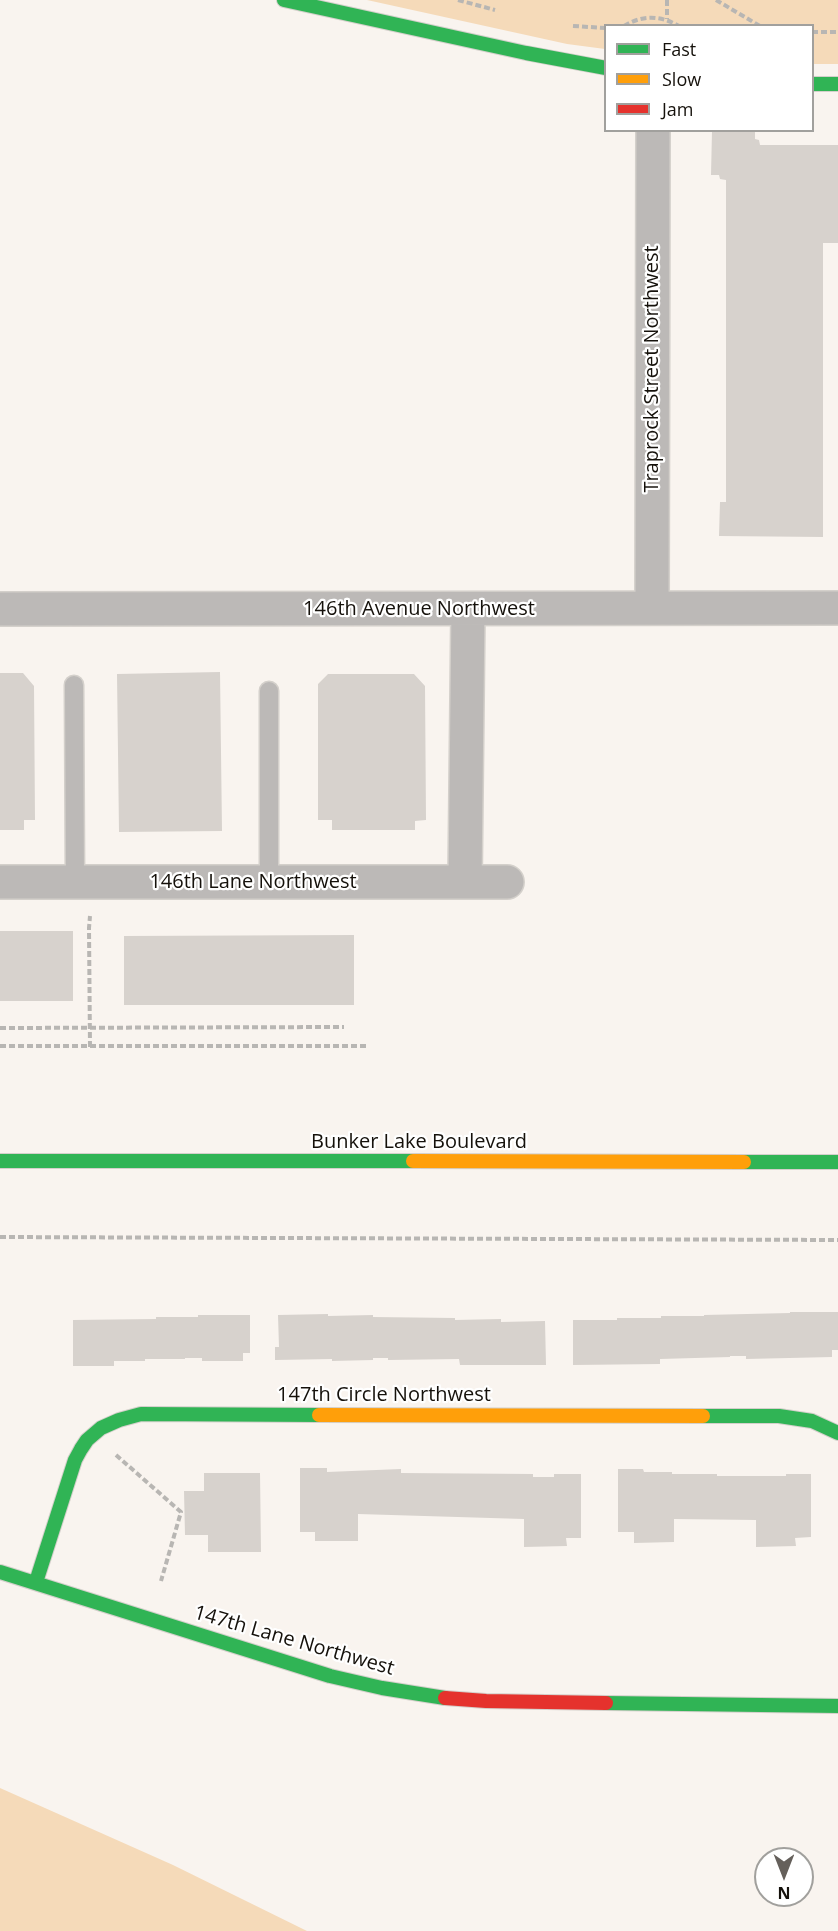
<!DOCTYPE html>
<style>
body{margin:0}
#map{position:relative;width:838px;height:1931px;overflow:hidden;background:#f9f4ef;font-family:"Open Sans",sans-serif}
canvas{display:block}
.legend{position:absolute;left:604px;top:24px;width:210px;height:108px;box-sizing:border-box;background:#fff;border:2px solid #a1a09d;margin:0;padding:8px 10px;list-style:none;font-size:18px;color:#15110b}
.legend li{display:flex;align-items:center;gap:12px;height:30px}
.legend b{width:30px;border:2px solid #a1a09d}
.north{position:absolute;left:754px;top:1847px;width:60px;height:60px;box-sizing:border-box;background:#fff;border:2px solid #a1a09d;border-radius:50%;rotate:180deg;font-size:16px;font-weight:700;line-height:24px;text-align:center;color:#15110b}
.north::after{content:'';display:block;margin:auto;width:21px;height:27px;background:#65605b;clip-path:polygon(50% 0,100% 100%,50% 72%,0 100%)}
</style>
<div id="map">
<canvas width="838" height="1931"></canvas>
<ul class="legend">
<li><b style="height:8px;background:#30b455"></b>Fast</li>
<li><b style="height:8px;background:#ff9f0a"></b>Slow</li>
<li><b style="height:8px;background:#e5322d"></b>Jam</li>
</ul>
<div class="north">N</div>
</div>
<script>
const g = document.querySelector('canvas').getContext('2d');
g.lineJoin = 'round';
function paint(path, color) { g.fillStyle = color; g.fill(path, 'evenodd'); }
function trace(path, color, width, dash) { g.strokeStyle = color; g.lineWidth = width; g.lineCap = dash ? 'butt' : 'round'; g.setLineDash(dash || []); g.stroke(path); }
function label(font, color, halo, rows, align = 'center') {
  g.font = font + ' "Open Sans",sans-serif'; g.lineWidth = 4.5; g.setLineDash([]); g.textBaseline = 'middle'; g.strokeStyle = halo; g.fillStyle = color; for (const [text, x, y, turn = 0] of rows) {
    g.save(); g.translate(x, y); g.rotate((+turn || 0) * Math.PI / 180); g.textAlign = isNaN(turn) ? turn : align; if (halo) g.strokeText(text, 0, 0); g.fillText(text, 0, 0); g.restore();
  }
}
paint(new Path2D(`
 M367,0H838V64H813L812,26H606L605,49L567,44Z
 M0,1788L173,1865L307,1931H0Z`), '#f5dab9');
paint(new Path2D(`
 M712,131L755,132V139L759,140L760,145H838V243H823V537L719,536L720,502H726V180L720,179L719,175H711Z
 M220,672L222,831L119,832L117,674Z
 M0,673H23L34,686L35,820H24V830H0Z
 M328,674H414L425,686L426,820L415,821V830H332V820H318V684Z
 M0,931H73V1001H0Z
 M354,935V1005H124V936Z
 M790,1312H838V1350H832V1357L746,1359V1356H730V1357L660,1359V1364L573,1365V1320H617V1318H661V1316H704V1315L790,1313Z
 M328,1314V1316L373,1315V1317L455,1318V1320L501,1319V1322L545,1321L546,1365H460L459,1359L388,1360V1358H373V1360L332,1361V1359L275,1360V1347H279L278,1315Z
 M198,1315H250V1353H243V1361H202V1358H185V1359H145V1361H114V1366H73V1320L156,1319V1317H198Z
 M300,1468H327V1472L401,1469V1473L533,1474V1477H554V1474H581V1538H566L567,1546L524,1547V1519L358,1514V1541H315V1532H300Z
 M618,1469H643L644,1472H672V1474H717V1476H786V1474H811V1537L795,1538L796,1546L756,1547V1520L674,1519V1542L634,1543V1532H618Z
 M204,1473H260L261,1552H208V1535H185L184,1491H204Z`), '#d7d2cd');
const lane = new Path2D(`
 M74,685L75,882
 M269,691V882`);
const street = new Path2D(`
 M652,608L653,130
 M0,609L838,608
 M0,882H507
 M465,882L468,609`);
const fast = new Path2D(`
 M284,0L526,53L606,68
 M812,84H838
 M0,1161H413
 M744,1162H838
 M703,1416H779L812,1421L838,1433
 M0,1572L330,1676L382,1688L445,1698
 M36,1582L75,1460L81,1449L87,1440L101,1428L119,1420L141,1414L319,1415
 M606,1703L838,1706`);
const slow = new Path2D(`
 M413,1161L744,1162
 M319,1415L703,1416`);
const jam = new Path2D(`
 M445,1698L486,1701L606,1703`);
trace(lane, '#d4d0cb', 21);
trace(street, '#d4d0cb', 36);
trace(fast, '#d4d0cb', 16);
trace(slow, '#d4d0cb', 16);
trace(jam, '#d4d0cb', 16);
trace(new Path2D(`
 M458,0L495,10
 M667,0V19
 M716,0L760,26
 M573,26L606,28
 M624,26C642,15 660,15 679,26
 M812,32H838
 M0,1028L344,1027
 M0,1046H366
 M90,1047L89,928L90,916
 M0,1237L838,1240
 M116,1455L181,1512L161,1581`), '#b8b6b3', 4, [6, 3]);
trace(lane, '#bcb9b7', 18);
trace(street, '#bcb9b7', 33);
trace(fast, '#30b455', 14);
trace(slow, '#ff9f0a', 14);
trace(jam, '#e5322d', 14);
label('20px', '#15110b', '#fff', [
 ["Traprock Street Northwest",652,369,-90],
 ["146th Avenue Northwest",419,609],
 ["146th Lane Northwest",253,882],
 ["Bunker Lake Boulevard",419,1142],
 ["147th Circle Northwest",384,1395],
 ["147th Lane Northwest",294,1641,16]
]);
</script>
